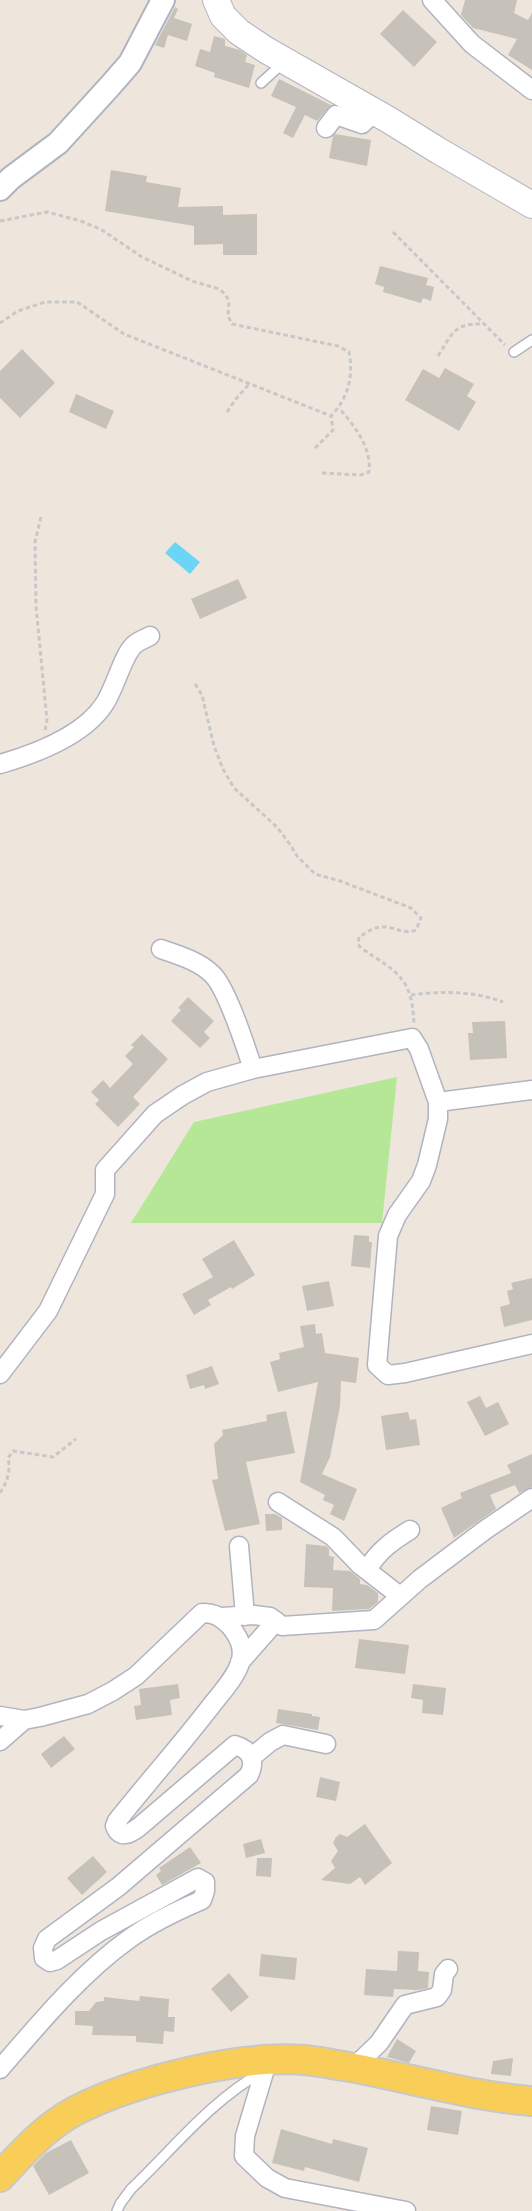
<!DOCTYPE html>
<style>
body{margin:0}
canvas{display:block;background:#eee6dd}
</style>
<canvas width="532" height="2211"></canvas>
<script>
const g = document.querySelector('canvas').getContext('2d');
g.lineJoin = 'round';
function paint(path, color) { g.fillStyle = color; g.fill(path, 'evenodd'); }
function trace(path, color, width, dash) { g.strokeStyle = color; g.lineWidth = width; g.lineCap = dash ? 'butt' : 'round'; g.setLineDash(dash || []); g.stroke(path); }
paint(new Path2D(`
 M397,1077L382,1223H131L194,1122Z`), '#b5e797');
paint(new Path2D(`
 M175,542L200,562L190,574L165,553Z`), '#6bd5f5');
paint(new Path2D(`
 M465,0H517L514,13L528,20L532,13V70L508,55L517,39L473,28L461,15Z
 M175,7L178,9L174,18L192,24L187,41L168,35L164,48L155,45Z
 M403,10L437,42L414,67L380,34Z
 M214,36L225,39V46L240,50L247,55L245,62L255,65L249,88L214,77L215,73L195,66L200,49L210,52Z
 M279,79L331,105L317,121L305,115L293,138L283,133L296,107L271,96Z
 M335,134L371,140L367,166L329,158L333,136Z
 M111,170L147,176L146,182L181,188L178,207L223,206V215L257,214V255H223V244L194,245V226L105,211Z
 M380,266L428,278L426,285L434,287L431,301L423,298L421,303L383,292L384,287L375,284Z
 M22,349L55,383L20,418L0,398V371Z
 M445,368L474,384L467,396L476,402L459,431L405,400L423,369L439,378Z
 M76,394L114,411L106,429L69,412Z
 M238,579L247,598L200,619L191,599Z
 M188,997L214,1021L204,1032L210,1038L200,1048L171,1021L181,1010L178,1008Z
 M505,1021L507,1058L470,1060L468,1033H473L472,1022Z
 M142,1034L168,1059L133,1097L140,1104L118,1127L95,1104L99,1100L91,1092L103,1080L110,1088L133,1064L125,1056L134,1047L131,1045Z
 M354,1235L369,1236V1242H372L370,1268L351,1266Z
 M234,1240L255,1275L232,1289L231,1287L208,1300L211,1305L194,1315L182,1294L213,1277L202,1259Z
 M532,1278V1320L504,1327L500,1307L510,1304L507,1291L513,1289L511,1283Z
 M329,1281L334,1306L307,1311L302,1286Z
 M315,1324L316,1334L322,1333L325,1353L359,1358L356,1383L341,1381L340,1406L330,1457L322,1474L357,1489L344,1521L330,1514L334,1505L323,1500L325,1495L300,1482L318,1382L278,1392L270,1362L280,1359L279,1353L304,1347L300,1326Z
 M212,1366L219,1384L205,1389L204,1385L190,1389L186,1375Z
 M480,1396L486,1408L498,1402L509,1424L485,1436L467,1402Z
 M286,1411L295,1453L246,1462L260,1524L225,1531L212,1480L218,1479L214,1444L223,1435L222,1430L267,1421L266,1415Z
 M408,1412L410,1420L416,1419L420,1445L386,1450L381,1416Z
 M532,1454V1487L519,1493L515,1485L490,1495L496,1509L454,1538L441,1508L462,1498L460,1493L511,1473L507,1465Z
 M265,1514H275L282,1518V1530L266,1531Z
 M306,1544L326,1546L329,1549V1556L334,1557L333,1570L350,1571L360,1579V1584L367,1585L378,1593V1602L369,1609L332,1611L333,1588L304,1587Z
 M359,1639L409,1645L405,1674L355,1668Z
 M178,1684L180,1698L170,1700L172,1715L136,1720L134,1706L141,1705L139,1689Z
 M413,1684L446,1688L443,1715L422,1713L423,1700L411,1698Z
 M278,1709L312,1714V1716L320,1717L318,1730L276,1723Z
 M64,1736L75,1749L51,1768L41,1754Z
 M320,1777L340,1782L336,1801L316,1797Z
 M365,1824L392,1863L365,1885L360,1877L350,1884L321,1880L335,1868L331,1861L338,1851L333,1843L336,1837L340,1834L347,1837Z
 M261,1839L265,1853L246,1858L243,1844Z
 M190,1847L201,1863L162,1885L156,1875L161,1871L159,1868Z
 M93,1856L107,1872L82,1895L67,1878Z
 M257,1858H272L271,1877L256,1876Z
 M398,1951L419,1952L418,1971L429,1972L428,1988L417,1990L394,1989L393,1997L364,1995L366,1969L397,1971Z
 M261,1954L297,1958L295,1980L259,1976Z
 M229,1973L249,1997L231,2012L211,1989Z
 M140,1996L169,1999L168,2017H175L174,2032L164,2031L163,2044L136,2042V2036L92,2035L93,2026L75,2025V2011H89L96,2002L104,2001V1997L139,2001Z
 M397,2039L416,2051L409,2063L387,2057Z
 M513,2058L511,2076L491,2074L493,2061Z
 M431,2106L462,2111L458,2135L427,2130Z
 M281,2129L332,2144L333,2139L368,2148L359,2182L305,2167L304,2171L272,2163Z
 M71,2140L89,2173L49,2195L33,2166L46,2153Z`), '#c6c1b9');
const service = new Path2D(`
 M261,83L284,62
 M514,352L532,340
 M117,2211L120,2204L131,2189C173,2149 212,2099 264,2071`);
const minor = new Path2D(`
 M432,0L472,44L532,90
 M326,128L336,115L362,124L374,112
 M0,764C35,754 85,735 105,703C115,688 123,655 134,645C138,641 145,639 150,636
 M161,949C178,955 199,961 212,974C227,988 246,1048 253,1069
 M438,1102L532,1090
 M0,1374L48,1311L105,1194V1170L155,1114L183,1095L207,1082L253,1069L412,1038L419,1049L438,1102V1119L427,1165L421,1181L397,1215L388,1236L377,1365L388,1375L405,1373L532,1344
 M278,1502L333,1537L360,1565L400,1596
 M239,1546L245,1616
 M367,1570C378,1551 392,1541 410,1530
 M222,1617L254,1615L270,1617L282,1626L374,1620L420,1579L485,1530L532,1498
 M240,1662L276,1621
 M0,1716L24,1720L40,1717L88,1704L113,1691L136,1676L202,1613C215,1613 221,1617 230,1626C238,1636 244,1646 241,1660C237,1676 221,1693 211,1706C181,1745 148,1782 117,1821L115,1826C120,1840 131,1833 139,1827L235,1745C251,1750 256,1760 249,1775L118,1887L47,1939L43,1948L44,1958L50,1962L57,1960L101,1931L198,1878L205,1882V1891L202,1900C176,1911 151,1923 129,1939C80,1974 39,2024 0,2069
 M0,1741L24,1720
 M252,1757L270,1742L283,1735L326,1744
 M268,2059L245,2136L244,2156L267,2178L285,2188L406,2211
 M353,2068L379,2043L405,2005L437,1997L442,1990L444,1974L448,1969`);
const tertiary = new Path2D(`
 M0,189L11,178L58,143L110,86L130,63L163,0`);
const secondary = new Path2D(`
 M216,0L223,16L239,32L266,50L389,120L439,151L532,205`);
const primary = new Path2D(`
 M0,2177C23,2152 45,2127 75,2111C133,2081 239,2055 304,2060C317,2061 331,2064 344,2066C407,2077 468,2096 532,2101`);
trace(service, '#b1b4c0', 12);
trace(minor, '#b1b4c0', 21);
trace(tertiary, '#b1b4c0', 26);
trace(secondary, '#b1b4c0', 28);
trace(primary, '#c8c8c8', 32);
trace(new Path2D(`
 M0,221L47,212L81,221L102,230L142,257L192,281L219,289L225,294L229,301L228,316L232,324L338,346L349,352C354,376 348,398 331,416L124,334L77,302H45L18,311L0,323
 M393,232L505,345
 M438,356C452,334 454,323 482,324
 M227,412L235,400L249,384
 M315,448L333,430L331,416
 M322,473L361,475L369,472C372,448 354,425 339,408
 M41,517L35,542L36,606L47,720L45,731
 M195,684L202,695L214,746L223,769L234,788L277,827L291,846L297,856L315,874L340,881L411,908L421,918L416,930C403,935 394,926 382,927C373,927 366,933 359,937L358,944L361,948C398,973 412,977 414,1024
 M411,995C440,991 475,991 503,1002
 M0,1493C7,1482 11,1472 8,1458L13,1451L53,1457L76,1439`), '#c8c8c8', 3, [4.5, 3]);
trace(service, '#fff', 9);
trace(minor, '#fff', 18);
trace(tertiary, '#fff', 22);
trace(secondary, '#fff', 26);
trace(primary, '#f8ce58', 28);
</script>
